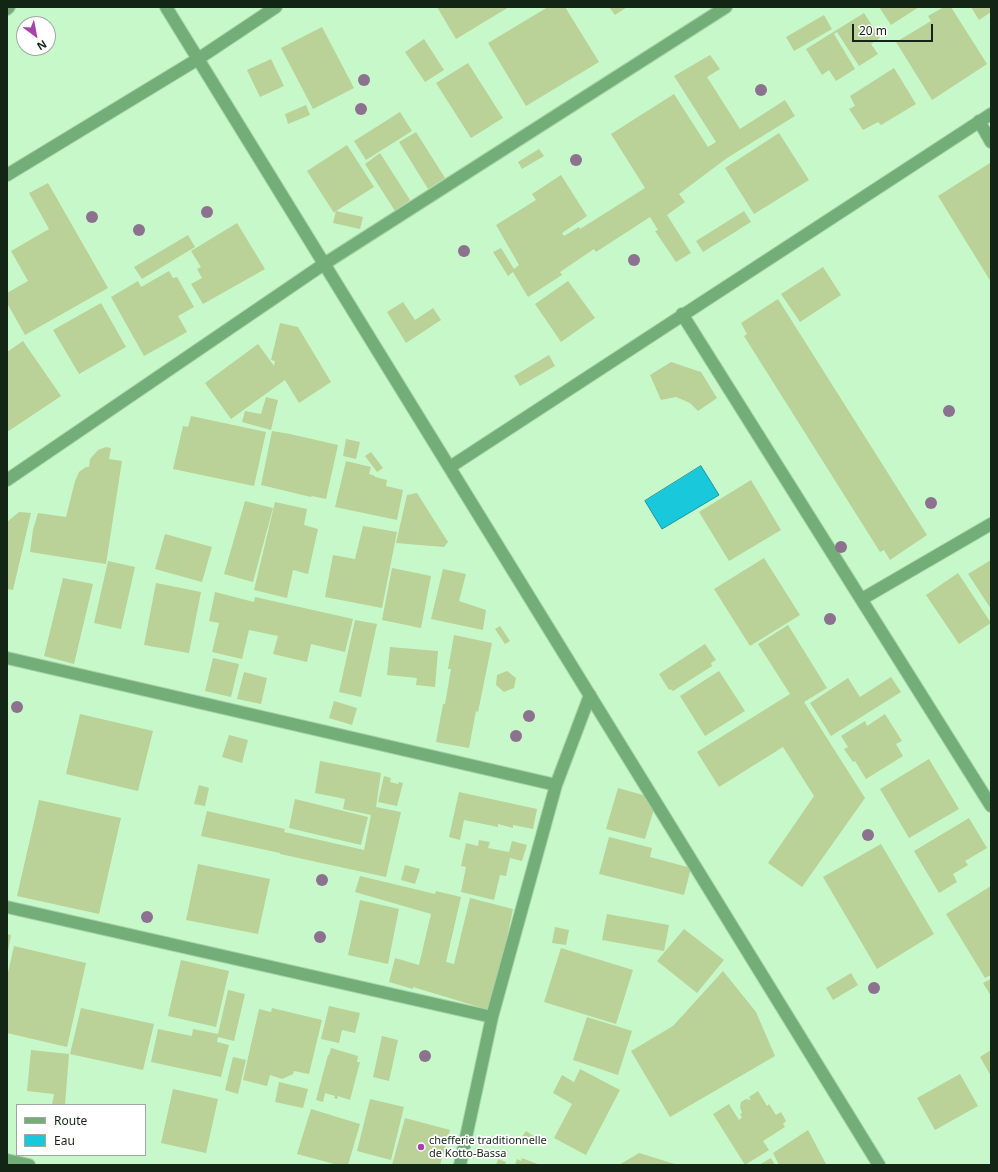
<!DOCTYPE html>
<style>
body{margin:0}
#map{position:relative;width:998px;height:1172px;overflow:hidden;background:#c7f8c9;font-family:"Noto Sans",sans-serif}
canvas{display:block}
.frame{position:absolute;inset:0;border:8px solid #132615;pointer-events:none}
.legend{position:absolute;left:16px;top:1104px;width:130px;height:52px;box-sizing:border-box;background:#fff;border:1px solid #a1a8a1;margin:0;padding:5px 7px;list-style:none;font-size:12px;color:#132615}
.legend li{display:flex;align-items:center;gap:8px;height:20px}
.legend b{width:20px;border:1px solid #a1a8a1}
.north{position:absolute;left:16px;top:16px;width:40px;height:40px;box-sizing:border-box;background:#fff;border:1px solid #a1a8a1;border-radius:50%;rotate:148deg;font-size:11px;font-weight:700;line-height:16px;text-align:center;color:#132615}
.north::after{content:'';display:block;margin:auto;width:14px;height:18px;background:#a543aa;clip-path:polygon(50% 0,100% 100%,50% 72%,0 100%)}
.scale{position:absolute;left:852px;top:24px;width:81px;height:18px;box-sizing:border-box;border:2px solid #132615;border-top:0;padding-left:5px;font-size:12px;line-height:14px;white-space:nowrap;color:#132615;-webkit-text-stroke:3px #fff;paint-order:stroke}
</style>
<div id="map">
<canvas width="998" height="1172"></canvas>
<div class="frame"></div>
<ul class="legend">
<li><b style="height:5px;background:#73ad77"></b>Route</li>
<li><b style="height:11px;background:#19c8da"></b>Eau</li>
</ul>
<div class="north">N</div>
<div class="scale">20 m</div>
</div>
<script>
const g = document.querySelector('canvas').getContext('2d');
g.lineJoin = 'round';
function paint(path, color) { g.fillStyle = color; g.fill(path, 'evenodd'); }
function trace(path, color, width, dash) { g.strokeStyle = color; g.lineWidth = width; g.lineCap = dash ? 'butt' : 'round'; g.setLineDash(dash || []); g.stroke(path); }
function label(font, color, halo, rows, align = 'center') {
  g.font = font + ' "Noto Sans",sans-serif'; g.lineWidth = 3.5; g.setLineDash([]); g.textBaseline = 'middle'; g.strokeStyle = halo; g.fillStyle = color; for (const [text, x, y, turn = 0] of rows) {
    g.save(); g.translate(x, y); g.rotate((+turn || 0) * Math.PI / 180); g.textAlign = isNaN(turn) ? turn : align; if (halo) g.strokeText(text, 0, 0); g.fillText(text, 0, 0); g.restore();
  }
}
const water = new Path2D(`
 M701,466L719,495L662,529L645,501Z`);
paint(water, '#19c8da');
trace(water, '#17979f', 1);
paint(new Path2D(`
 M437,7H509L456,39Z
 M548,7H565L599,62L526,106L488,43Z
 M609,7H627L615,15Z
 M879,7H919L891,25Z
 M944,7H951L987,64L932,100L896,42L931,21L928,16Z
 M971,7H991V12L979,20Z
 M864,13L880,38L871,44L878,54L859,66L837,32L834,34L855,69L836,81L829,70L822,75L806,49Z
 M824,15L832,29L794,51L786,37Z
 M322,27L354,88L313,109L281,48Z
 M424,39L444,70L425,82L405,52Z
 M710,55L720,69L707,77L740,129L785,100L795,116L727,158L679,194L685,202L667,215L691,253L676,262L655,231L658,230L650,217L596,252L594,249L560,272L562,275L528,297L513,272L508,276L493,252L501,248L514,269L519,265L496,225L536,200L532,194L561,175L587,216L562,233L564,236L579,227L580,229L645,188L611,134L674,94L708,147L716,142L674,76Z
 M271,59L284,86L260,97L247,70Z
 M468,63L503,118L471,138L436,83Z
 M894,68L916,104L881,125L878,122L863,130L849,109L855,106L850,96Z
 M306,105L310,115L288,124L285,114Z
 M400,112L412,131L366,160L354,141Z
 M416,132L445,178L428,189L399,142Z
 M779,133L809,180L754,214L725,168Z
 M347,145L374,187L336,211L363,217L360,229L333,223L336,211L334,213L307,171Z
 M539,149L544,156L522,169L518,162Z
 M380,153L410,200L395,211L365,164Z
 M990,163L991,165V282L938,196Z
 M48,183L108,288L25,335L7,303V293L28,281L11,251L49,229L29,193Z
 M744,211L751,222L703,252L696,241Z
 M237,223L265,269L203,304L191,284L202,278L197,269L201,267L191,251Z
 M188,235L195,247L142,279L134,267Z
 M823,267L841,295L800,322L781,294Z
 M169,271L173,278L177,277L194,307L178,316L187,332L144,356L111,297L138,281L141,287Z
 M568,281L595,318L561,342L535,304Z
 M778,299L927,535L890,560L884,550L880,552L744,336L747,334L741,323Z
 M403,302L415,320L433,308L441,320L406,343L387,312Z
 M101,303L126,347L79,374L53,330Z
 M280,323L298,327L331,382L299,403L285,380L231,419L205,383L258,344L274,366L275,361L271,360Z
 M23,341L61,396L7,432V352Z
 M549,355L555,366L520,386L514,376Z
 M671,362L701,372L717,398L698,411L690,403L676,397L661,400L650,375Z
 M266,397L278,400L271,430L242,422L245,411L261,414Z
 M191,416L266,432L254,486L173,469L183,426L188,427Z
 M272,431L290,434L338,445L326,499L312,496L311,497L261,485Z
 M346,439L360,442L356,459L343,456Z
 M106,447L111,448L109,459L122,461L106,564L30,552L33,530L38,513L66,517L75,481L79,472L86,467H89L90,459L98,450Z
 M371,452L383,468L377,472L365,456Z
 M346,461L371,467L369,474L375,476V477L387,480L386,486L403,490L397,520L335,507Z
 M751,480L781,530L729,561L699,512Z
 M417,493L448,542L444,547L396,543L407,495Z
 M245,501L273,508L253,582L224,574Z
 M275,502L307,509L304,525L318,529L308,574L293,570L287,598L254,590Z
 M19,512L31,513L13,590L7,589V522Z
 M363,526L397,532L382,608L325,597L333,555L355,559Z
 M165,534L212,547L202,582L155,569Z
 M764,558L800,615L750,646L714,589Z
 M991,560V609L968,574Z
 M108,561L135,567L121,629L94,623Z
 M392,568L431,576L421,628L382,620Z
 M443,569L466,574L459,601L486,610L483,630L431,619Z
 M958,573L991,623L959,644L926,595Z
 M63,578L93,584L74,664L44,656Z
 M156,583L201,592L189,653L144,645Z
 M215,592L254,602L255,597L353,619L345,652L311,644L307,662L273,654L278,636L249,630L242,659L212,652L219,623L209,621Z
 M355,620L377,624L361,697L339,692Z
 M788,625L827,688L804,702L865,798L802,887L768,863L814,796L783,747L719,787L697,752L790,694L758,644Z
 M500,626L510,641L505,644L495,629Z
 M454,635L492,643L478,712L476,711L469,748L436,742L443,704H445L451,669H448Z
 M705,644L716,660L711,663L712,666L673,691L670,689L669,690L659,674Z
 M390,647L438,651L435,687L416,685L417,678L387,675Z
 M213,658L239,664L231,697L205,691Z
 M507,671L516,678L514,688L504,692L496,685L497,675Z
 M719,671L745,711L705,736L680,696Z
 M244,672L267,678L261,704L237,699Z
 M891,677L901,692L831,736L810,703L848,678L860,697Z
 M334,701L357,708L352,725L329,718Z
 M80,714L153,731L138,791L66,774Z
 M885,714L902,741L896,744L903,756L866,779L855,761L853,762L844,749L848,747L841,736L865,721L867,726Z
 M229,735L248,740L242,763L222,757Z
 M929,759L959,809L909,838L880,789Z
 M320,761L381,773L376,807L401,812L386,877L280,854V853L201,836L207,811L285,829L284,832L364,850L371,815L343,809L345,799L315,793Z
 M384,776L391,778L390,782L398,784L399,782L403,783L397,806L378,802Z
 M199,785L209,788L205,806L194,804Z
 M618,788L657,799L645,839L606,829Z
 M459,792L537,809L533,829L513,825V828L498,824V827L464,820L460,840L449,837Z
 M295,799L368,817L361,845L289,828Z
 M39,800L121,818L99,914L17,896Z
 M969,818L987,848L965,861L968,865L953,874L957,882L939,893L914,851Z
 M609,837L652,848L650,857L691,868L684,895L599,874Z
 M479,840L490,842L488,848L509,852L512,841L527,845L522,861L510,858L506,876L500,875L494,900L461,892L466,867L461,866L466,843L478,846Z
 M881,844L934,934L877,969L823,877Z
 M198,864L270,879L258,934L186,920Z
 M405,865L420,869L415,884L401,880Z
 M360,876L435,894L436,891L461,897L446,962L454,964L470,898L513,909L497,984L489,1010L413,987V989L389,982L395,958L419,965L431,914L355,892Z
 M991,886V975L985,978L946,914Z
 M360,900L399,909L388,964L348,955Z
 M607,914L669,925L664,951L602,940Z
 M555,927L569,930L566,945L552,943Z
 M684,929L724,960L697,993L657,961Z
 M7,934L11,935L8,951H7Z
 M14,946L86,963L67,1047L7,1033V977Z
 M561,948L633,970L616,1024L544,1002Z
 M181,960L229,971L216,1027L168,1016Z
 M723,971L756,1012L775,1056L670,1117L631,1051L673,1026Z
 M851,973L858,985L833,1000L826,988Z
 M991,979V996L983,983Z
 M228,990L245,994L234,1041L218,1037L217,1042L229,1045L221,1077L151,1062L158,1029L192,1036L193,1029L218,1034Z
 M329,1006L360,1013L355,1033L342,1030L339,1043L321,1039Z
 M81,1008L154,1024L143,1070L70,1054Z
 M272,1008L322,1020L309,1074L294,1071L293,1074L282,1079L270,1075L267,1086L243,1080L259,1009L271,1012Z
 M587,1017L632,1031L618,1075L573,1060Z
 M382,1036L398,1040L389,1081L373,1077Z
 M331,1048L358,1056L357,1062H360L350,1100L338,1096L337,1099L334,1098L335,1096L325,1093L323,1102L316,1100L328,1055H329Z
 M31,1050L69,1054L65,1105H52L54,1094L27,1091Z
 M991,1050V1076L980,1057Z
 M233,1057L246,1060L238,1094L225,1090Z
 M580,1069L620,1090L586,1155L554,1138L572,1104L553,1093L562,1075L574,1082Z
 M960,1074L978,1106L935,1130L917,1098Z
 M279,1082L308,1089L303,1108L275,1102Z
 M173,1089L218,1099L206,1153L161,1143Z
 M758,1091L767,1106L769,1104L776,1115L781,1112L786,1121L783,1124L785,1127L763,1141L769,1150L745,1165L713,1114L729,1104L739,1120L742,1117L740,1114L742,1113L740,1107L741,1102L746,1099L751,1100L749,1097Z
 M370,1099L404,1107L391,1160L357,1151Z
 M311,1109L360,1124L348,1165H338L297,1154Z
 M405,1118L450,1130L440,1165H392Z
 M808,1130L826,1164L779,1165L773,1153Z
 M526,1131L535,1137L529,1144L521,1138Z
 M639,1153L678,1165H619Z
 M522,1158L540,1165H515L517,1159L521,1161Z
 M771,1158L775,1165H759Z
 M498,1159L506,1162L505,1165H496Z`), '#bad198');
const minor = new Path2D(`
 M166,7L879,1165
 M7,9L9,7
 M979,121L991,142
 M7,175L198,59L276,7
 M682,314L991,806
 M450,467L991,114
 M7,480L324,264L726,7
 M862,599L991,524
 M7,658L556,785
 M7,907L492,1017
 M7,1160L29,1165
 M460,1165L492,1017L556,785L590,695`);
trace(minor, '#a7d2a9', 14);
trace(minor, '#73ad77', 12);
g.fillStyle = '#8c728f';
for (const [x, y] of [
 [364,80],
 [761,90],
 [361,109],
 [576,160],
 [207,212],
 [92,217],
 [139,230],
 [464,251],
 [634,260],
 [949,411],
 [931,503],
 [841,547],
 [830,619],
 [17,707],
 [529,716],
 [516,736],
 [868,835],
 [322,880],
 [147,917],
 [320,937],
 [874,988],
 [425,1056]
]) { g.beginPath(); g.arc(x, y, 6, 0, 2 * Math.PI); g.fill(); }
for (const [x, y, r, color] of [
 [421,1147,4,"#a543aa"]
]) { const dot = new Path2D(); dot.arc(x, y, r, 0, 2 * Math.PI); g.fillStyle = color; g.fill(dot); trace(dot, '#fff', 1.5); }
label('11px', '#132615', '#fff', [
 ["chefferie traditionnelle",429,1141],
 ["de Kotto-Bassa",429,1154]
], 'left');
</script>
